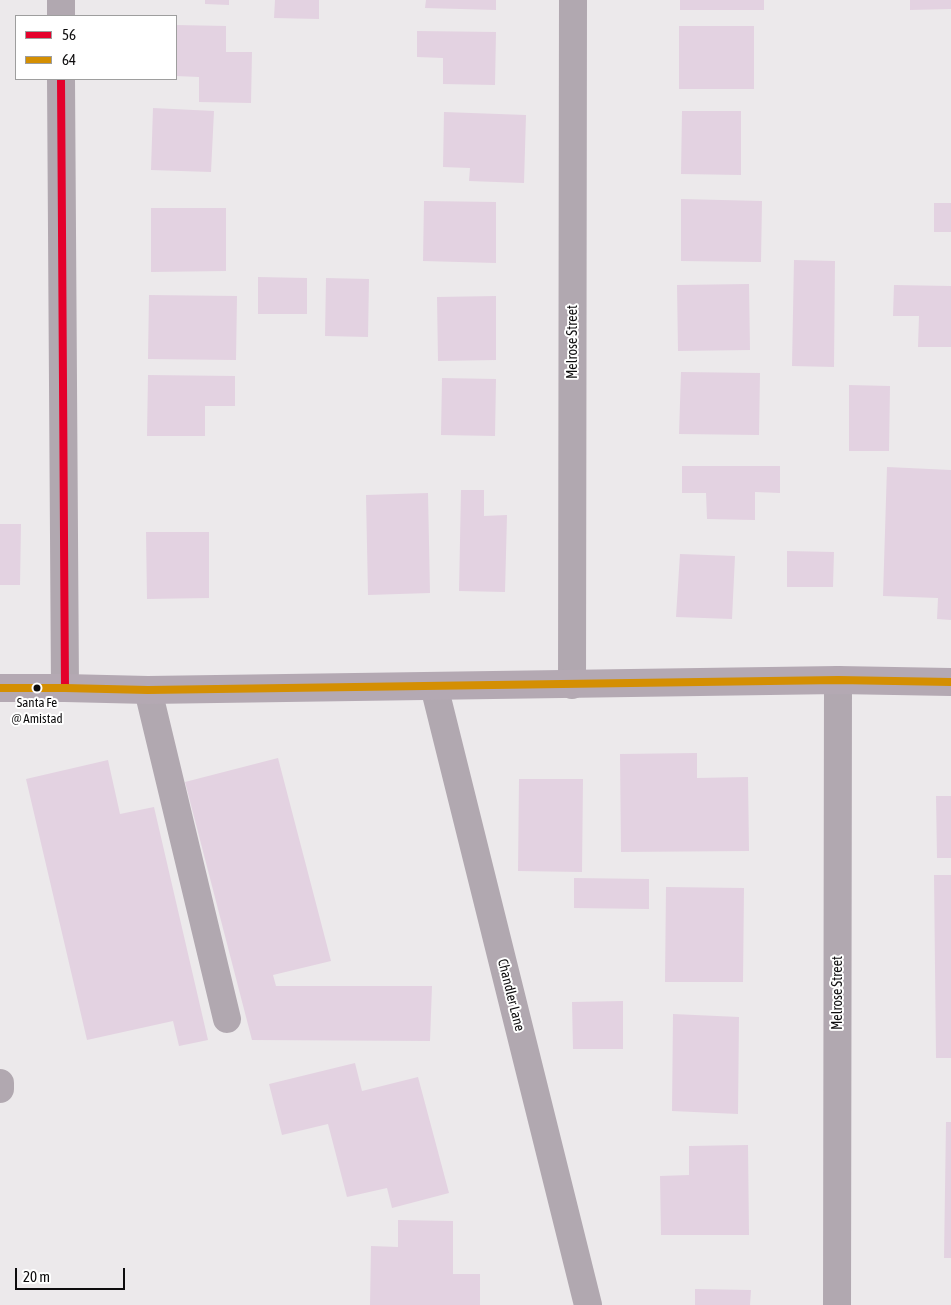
<!DOCTYPE html>
<style>
body{margin:0}
#map{position:relative;width:951px;height:1305px;overflow:hidden;background:#ece9eb;font-family:"Asap Condensed",sans-serif}
canvas{display:block}
.legend{position:absolute;left:15px;top:15px;width:162px;height:65px;box-sizing:border-box;background:#fff;border:1px solid #9e9e9e;margin:0;padding:6px 9px;list-style:none;font-size:15px;color:#0d0c0d}
.legend li{display:flex;align-items:center;gap:10px;height:25px}
.legend b{width:25px;border:1px solid #9e9e9e}
.scale{position:absolute;left:15px;top:1268px;width:110px;height:22px;box-sizing:border-box;border:2px solid #0d0c0d;border-top:0;padding-left:6px;font-size:15px;line-height:18px;white-space:nowrap;color:#0d0c0d;-webkit-text-stroke:4px #fff;paint-order:stroke}
</style>
<div id="map">
<canvas width="951" height="1305"></canvas>
<ul class="legend">
<li><b style="height:6px;background:#e4002b"></b>56</li>
<li><b style="height:6px;background:#d48f02"></b>64</li>
</ul>
<div class="scale">20 m</div>
</div>
<script>
const g = document.querySelector('canvas').getContext('2d');
g.lineJoin = 'round';
function paint(path, color) { g.fillStyle = color; g.fill(path, 'evenodd'); }
function trace(path, color, width, dash) { g.strokeStyle = color; g.lineWidth = width; g.lineCap = dash ? 'butt' : 'round'; g.setLineDash(dash || []); g.stroke(path); }
function label(font, color, halo, rows, align = 'center') {
  g.font = font + ' "Asap Condensed",sans-serif'; g.lineWidth = 4; g.setLineDash([]); g.textBaseline = 'middle'; g.strokeStyle = halo; g.fillStyle = color; for (const [text, x, y, turn = 0] of rows) {
    g.save(); g.translate(x, y); g.rotate((+turn || 0) * Math.PI / 180); g.textAlign = isNaN(turn) ? turn : align; if (halo) g.strokeText(text, 0, 0); g.fillText(text, 0, 0); g.restore();
  }
}
paint(new Path2D(`
 M205,0H229V5L205,4Z
 M275,0H319V19L274,18Z
 M426,0H496V10L425,8Z
 M680,0H764V10H680Z
 M910,0H951V9L910,10Z
 M176,25L226,26V52H252L251,103L199,102V77L176,76Z
 M679,26H754V89H679Z
 M417,31L496,32L495,85L443,84V58L417,57Z
 M153,108L214,111L211,172L151,170Z
 M682,111H741V175L681,174Z
 M444,112L526,115L524,183L469,181L470,168L443,167Z
 M681,199L762,201L761,262L681,261Z
 M424,201L496,202V263L423,261Z
 M934,203H951V232H934Z
 M151,208H226V271L151,272Z
 M794,260L835,261L834,367L792,366Z
 M258,277L307,278V314H258Z
 M326,278L369,279L368,337L325,336Z
 M749,284L750,350L678,351L677,285Z
 M894,285L951,286V347H918L919,316H893Z
 M149,295L237,296L236,360L148,359Z
 M496,296V360L438,361L437,297Z
 M681,372L760,373L759,435L679,434Z
 M148,375L235,376V406H205V436H147Z
 M442,378L496,379L495,436L441,435Z
 M849,385L890,386L889,451H849Z
 M682,466H780V493L755,492V520L707,519L706,493H682Z
 M887,467L951,470V620L937,619L938,598L883,596Z
 M461,490H484V516L507,515L505,592L459,591Z
 M428,493L430,593L368,595L366,495Z
 M0,524H21L20,585H0Z
 M146,532H209V598L147,599Z
 M787,551L834,552L833,587H787Z
 M680,554L735,556L732,619L676,617Z
 M697,753V778L748,777L749,851L621,852L620,754Z
 M278,758L331,961L273,975L276,986H432L430,1041L252,1040L185,782Z
 M108,760L120,814L154,807L208,1040L179,1046L173,1021L87,1040L26,779Z
 M519,779H583L582,872L518,871Z
 M936,796H951V858H937Z
 M934,875H951V1058H936Z
 M574,878L649,879V909L574,908Z
 M666,887L744,888L743,982H665Z
 M623,1001V1049H573L572,1002Z
 M673,1014L739,1017L738,1114L672,1111Z
 M355,1063L362,1091L418,1077L449,1193L392,1208L387,1188L347,1197L328,1124L282,1135L269,1084Z
 M946,1122H951V1258H944Z
 M748,1145L749,1235H661L660,1176L689,1175V1146Z
 M398,1220L453,1221V1274H480V1305H370L371,1246L398,1247Z
 M695,1289L751,1290L750,1305H695Z`), '#e3d2e1');
trace(new Path2D(`
 M61,0V16
 M61,79L65,688
 M572,685L573,0
 M434,686L588,1305
 M148,690L227,1019
 M0,1083V1089
 M837,1305L838,680`), '#b1a8b0', 28);
trace(new Path2D(`
 M0,688H65L148,690L838,680L951,682`), '#b4a9b3', 28);
trace(new Path2D(`
 M61,79L65,688`), '#e4002b', 8);
trace(new Path2D(`
 M0,688H65L148,690L838,680L951,682`), '#d48f02', 8);
for (const [x, y, r, color] of [
 [37,688,4.5,"#0d0c0d"]
]) { const dot = new Path2D(); dot.arc(x, y, r, 0, 2 * Math.PI); g.fillStyle = color; g.fill(dot); trace(dot, '#fff', 2); }
label('13px', '#0d0c0d', '#fff', [
 ["Santa Fe",37,703],
 ["@ Amistad",37,719]
]);
label('14px', '#0d0c0d', '#fff', [
 ["Melrose Street",573,342,-90],
 ["Melrose Street",838,993,-90],
 ["Chandler Lane",511,995,76]
]);
</script>
